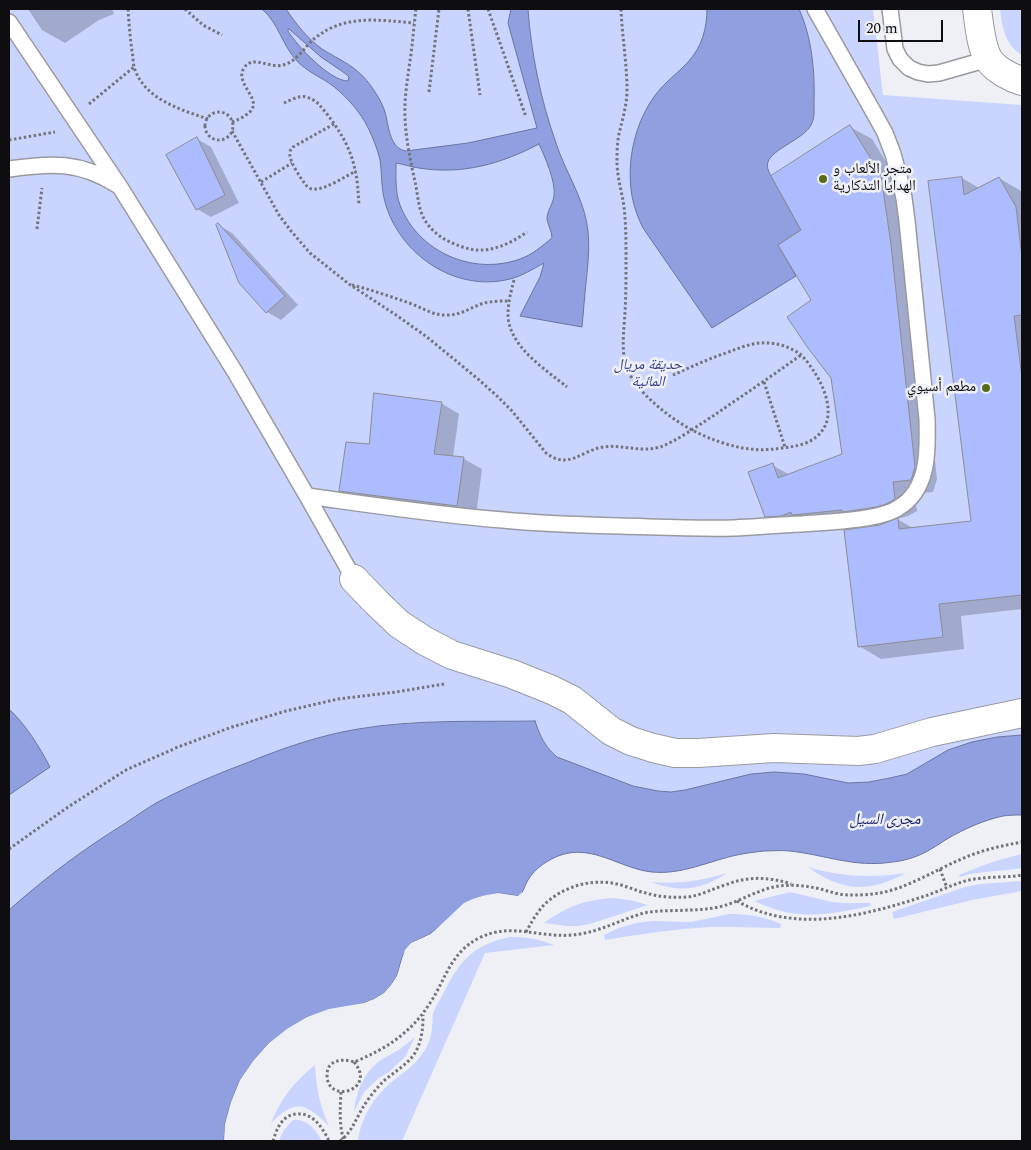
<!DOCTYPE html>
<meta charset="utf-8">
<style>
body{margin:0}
#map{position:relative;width:1031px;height:1150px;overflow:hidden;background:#eef0f6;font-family:Spectral,serif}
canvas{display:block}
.frame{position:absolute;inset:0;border:10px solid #0e0e10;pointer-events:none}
.scale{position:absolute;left:858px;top:20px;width:85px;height:22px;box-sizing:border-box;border:2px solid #0e0e10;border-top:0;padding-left:6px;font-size:15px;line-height:18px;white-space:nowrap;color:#0e0e10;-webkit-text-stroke:4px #eef0f6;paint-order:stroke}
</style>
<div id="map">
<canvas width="1031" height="1150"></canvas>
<div class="frame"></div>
<div class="scale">20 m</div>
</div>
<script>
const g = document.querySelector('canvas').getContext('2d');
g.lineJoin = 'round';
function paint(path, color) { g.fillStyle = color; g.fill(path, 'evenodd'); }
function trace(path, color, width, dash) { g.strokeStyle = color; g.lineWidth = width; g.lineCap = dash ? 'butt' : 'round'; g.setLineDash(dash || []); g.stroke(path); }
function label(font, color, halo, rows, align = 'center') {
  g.font = font + ' Spectral,"Noto Naskh Arabic",serif'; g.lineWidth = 5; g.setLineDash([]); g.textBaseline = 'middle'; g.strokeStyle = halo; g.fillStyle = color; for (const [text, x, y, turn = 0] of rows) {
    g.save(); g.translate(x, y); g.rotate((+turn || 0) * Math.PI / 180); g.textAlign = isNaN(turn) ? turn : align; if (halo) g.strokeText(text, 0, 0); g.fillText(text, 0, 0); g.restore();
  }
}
paint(new Path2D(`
 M9,9H873L883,95L1022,105V735L997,737L921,767L907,774L890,778L869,782L848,783L804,774L774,772L751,774L685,790L671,792L658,791L633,786L557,757C545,747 540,735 535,721C476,722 416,718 357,729C320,735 284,748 249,762C217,775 186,787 156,804C103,833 55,871 9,910V795L50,766L28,731L9,709Z
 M1000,9H1022V55C1005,45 1002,27 1000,9Z
 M1022,854V868C1001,872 980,870 960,877L959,875C980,866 1000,859 1022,854Z
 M808,867C841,877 872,878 906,873C869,893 842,892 808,867Z
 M727,873C701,890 681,893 651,882C678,884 702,881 727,873Z
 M1022,881V891L972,900L894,919L892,912L965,887L980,884Z
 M790,892L832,902L844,903H870L871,906C825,915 799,922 754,901Z
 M612,898L630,900L648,905L590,924L578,926H567L544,923C566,907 584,900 612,898Z
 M729,914C750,914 761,916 781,924L780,928C757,928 733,926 710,927C675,929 640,934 605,940L604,935L619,928L636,923L653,921L691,922Z
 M510,937C527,937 539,939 554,945L485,953L402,1141H358C361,1117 375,1095 394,1080C404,1072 415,1065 422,1054C428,1046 432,1036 432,1026C433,1022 432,1018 433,1014C435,1007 440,1000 443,994C460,960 473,945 510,937Z
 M415,1037L405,1057L389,1072L379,1078L364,1092L354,1112C356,1093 362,1076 377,1063C383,1058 390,1055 397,1051C403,1047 409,1042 415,1037Z
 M315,1065C316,1088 320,1106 329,1126C306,1103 296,1098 271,1123C282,1097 293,1083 315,1065Z
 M293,1120C307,1118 316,1130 322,1141H279C282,1132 286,1127 293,1120Z`), '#cad5ff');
const water = new Path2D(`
 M262,9H286C296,24 307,38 322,49C341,61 357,66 371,86C376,93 381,101 384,109C389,123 388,148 406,151L468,143L537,128L508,23L511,9H528C531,53 541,101 556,143C565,171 582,195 587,224C591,247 587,270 585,293C584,304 583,316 582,327L520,316L540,277L544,263C533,269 522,276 510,279C455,293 399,254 385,202C381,188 382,174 380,160C377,147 371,133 365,122C356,107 343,93 329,83C318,76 307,71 298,62C282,46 279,23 262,9ZM289,29L321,57L346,74L349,77L348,81C330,81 297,46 288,31ZM539,144C545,157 556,182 554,196C553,204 547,211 547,219C548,226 552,231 552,238C542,246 532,255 520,259C473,276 418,252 400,205C395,192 396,176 396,163C403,164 411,167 419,168C462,175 501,164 539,144Z
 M707,9H799C812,38 815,71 814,103C814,110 815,118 811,125C804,139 772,149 768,162C766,167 769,172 771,176L801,230L778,245L796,276L712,328L643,228C638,218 634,207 632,196C626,161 635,122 656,94C665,82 678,73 688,62C702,47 707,28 707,9Z
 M9,709C26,725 39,746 50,767L9,795Z
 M535,721C540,736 545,747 557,757L633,786L658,791L671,792L685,790L751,774L774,772L804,774L848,783L869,782L890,778L907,774L948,750L972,742L997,737L1022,735V815C1016,815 1009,815 1003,816C984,820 964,829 947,839C942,842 937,846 931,849C920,856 905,861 892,862C855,868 826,855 790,851C782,850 772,851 764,851C755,852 746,853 737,855C709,861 682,875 652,872C621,869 593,844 561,855C549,859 535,868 528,880C525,885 524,891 519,896L498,893L475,898L430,934L411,943L402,957L397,976L391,985L384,993L374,999L364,1003L307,1017L269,1043L253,1061L240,1080L231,1102L225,1124L224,1141H9V910C46,877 85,848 127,822C136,816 146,809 156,803C186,787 217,774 249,762C283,748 321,735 358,729C416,719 476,722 535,721Z`);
paint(water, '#909fdf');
trace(water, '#6974a1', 1);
paint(new Path2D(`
 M522,892L521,897L519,898H514L498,896L487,897L475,900L466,906L432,936L412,945L407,951L400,977L393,987L385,995L375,1001L364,1005L330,1012L308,1019L288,1031L271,1045L255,1062L242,1081L233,1103L227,1125L226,1141H224L225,1124L231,1102L240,1080L253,1061L269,1043L287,1029L307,1017L329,1009L364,1003L374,999L384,993L391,985L397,976L405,950L411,943L431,934L464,903L475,898L486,895L498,893L518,896Z`), '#eef0f6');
paint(new Path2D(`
 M28,9H112L114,14L99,20L65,43L42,30Z
 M850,127L872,139L903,189L913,259L937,479L933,492L914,494L917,511L908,516L897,519L913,528L972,522L962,178L979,188L999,178L1021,191L1022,193V609L961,616L964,649L881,659L859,646L880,526L895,519L873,523L788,529L766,516L772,465L790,475L843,455L832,377L812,301L803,230Z
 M197,139L211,147L239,203L211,217L197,209Z
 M218,225L232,233L298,305L281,320L267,312Z
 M441,403L459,414L453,457L464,459L482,469L476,516L359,501L341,490L370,446Z`), '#0003');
const building = new Path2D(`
 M850,125L881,175L891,245L915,467L911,480L893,482L895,499L886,504L876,507L850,511L842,512V510L792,515L791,512L781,516L765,517L748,472L773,463L778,478L842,454L831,378L808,348L787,317L811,300L778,245L801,230L771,176Z
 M197,137L225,195L196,210L166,155Z
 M962,177L964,195L999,177L1016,207L1022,257V315L1014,316L1022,377V595L939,604L943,637L858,647L844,530L880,525L898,518L899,529L971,521L928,181Z
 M218,223L285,296L266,313L239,283L216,225Z
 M374,393L442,402L434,454L464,457L457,506L339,491L346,442L369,444Z`);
paint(building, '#adbcfe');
trace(building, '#8b8d92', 1);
const service = new Path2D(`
 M890,9L895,49L900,59L909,68L918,72L928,74L939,73L988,59
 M9,22L120,187L235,372L307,496L354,579
 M9,169C51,163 80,161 117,185
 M307,496C372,505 437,515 503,520C542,524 581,525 620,526C658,527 696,529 734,528C756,527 779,525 802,524C826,522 878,521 898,508C929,490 928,451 927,419L907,221L904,198L899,176L893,154L885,133L874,113L815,9`);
const minor = new Path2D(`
 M977,9C979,23 981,48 989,60C996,70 1011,78 1022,81
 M354,579L376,602L399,624L425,641L452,655L512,674L552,690L572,700L611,731L631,741L653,748L675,753H698L774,748L858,751L875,749L932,732L1022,713`);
trace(service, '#999aa0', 18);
trace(minor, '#999aa0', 30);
trace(new Path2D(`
 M128,9C129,23 130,37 132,51C133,56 133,62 134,67C144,99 179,109 208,119
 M185,9L203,25L222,35
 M416,9C414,24 413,39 411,54C408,76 404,97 405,118C406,141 411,164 416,186C418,198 419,212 426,222C434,234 447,242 460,246C484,256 507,246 527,232
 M468,9L480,95
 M488,9L526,117
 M621,9C622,36 627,63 627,90C627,104 623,117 620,130C617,140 617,152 617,162C617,177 622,192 624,207C626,224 626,242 626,260C626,277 626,295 625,313C624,329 621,349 626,366C631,381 644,394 655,404C678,424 701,437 730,445C747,450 764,451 782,448C790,447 798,446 806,443C838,429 830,397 815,373C811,367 806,359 800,354C786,344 766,340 749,345C741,347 734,350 726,353C708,359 691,367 673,375
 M429,92L439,9
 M284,103C291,100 299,95 306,97C316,99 321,107 327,114C340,131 351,149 355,170C358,181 358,193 359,205
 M89,104L134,67
 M205 126a14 14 0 1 1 28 0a14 14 0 1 1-28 0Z
 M232,122C237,120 242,118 246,115C268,101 233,85 244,68C253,54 269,69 283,65C297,62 305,46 315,38C345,14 378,20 414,23
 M334,124L293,147C291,149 290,150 290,154C289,161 301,179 306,185C308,188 312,190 316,189C326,189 346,176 356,171
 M232,131L279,215L291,231L310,253L349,284L396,315L427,337L478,379L497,396L512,411L546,453C569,470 580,451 603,447C622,444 640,453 660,447C675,442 699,425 713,416C742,396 772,376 801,355
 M9,140L55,132
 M261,182L292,163
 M37,229L42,188
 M514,280C511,292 508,302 508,314C508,346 545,369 567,387
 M352,285C372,290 392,297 412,304C424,309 435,316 448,315C461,315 470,308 481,304C490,301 500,301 508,301
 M764,382L785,447
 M9,849L68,807L126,770L178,747L232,727L286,711L338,699L396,692L444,684
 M940,869L947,888
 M737,901C794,934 863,916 922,897C938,892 953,884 969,880C987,876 1005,878 1022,875
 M526,932C531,923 536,914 543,906C561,887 591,878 617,884C627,886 636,891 646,893C659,897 674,898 688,897C702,895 714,888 728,884C749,876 770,877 791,884
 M354,1062C378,1090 327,1105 327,1075C327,1060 342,1058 354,1062C386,1049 411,1033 430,1003C446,979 450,953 479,938C511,922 538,938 572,935C598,933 619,920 644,913C658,910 674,911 689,910C699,910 709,909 719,907C740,902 758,889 779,886C789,885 800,885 810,887C820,888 829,892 839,894C853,896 867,895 880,893C907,888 932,872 957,861C978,851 1000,846 1022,842
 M341,1092C340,1109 339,1125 344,1141
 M273,1141C275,1135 277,1128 281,1123C285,1117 291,1114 298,1114C314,1113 323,1129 329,1141
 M340,1141C351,1133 355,1121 362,1109C366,1102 372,1094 378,1087C389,1074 406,1067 415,1053C422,1041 423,1028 423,1015`), '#737478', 3, [2.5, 2.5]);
trace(service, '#fff', 15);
trace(minor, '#fff', 28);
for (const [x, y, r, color] of [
 [823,179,5,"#556b1b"],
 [986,388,5,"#556b1b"]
]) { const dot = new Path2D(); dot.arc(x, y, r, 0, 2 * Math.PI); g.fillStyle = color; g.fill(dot); trace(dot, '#eef0f6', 2); }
label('15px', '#0e0e10', '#eef0f6', [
 ["متجر الألعاب و",833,170],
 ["الهدايا التذكارية",833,187],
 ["مطعم أسيوي",976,388,"right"]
], 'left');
label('italic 15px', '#323c87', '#eef0f6', [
 ["حديقة مريال",648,366],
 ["المائية",648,383]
]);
label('italic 16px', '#1f246e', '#eef0f6', [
 ["مجرى السيل",885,821]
]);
</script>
